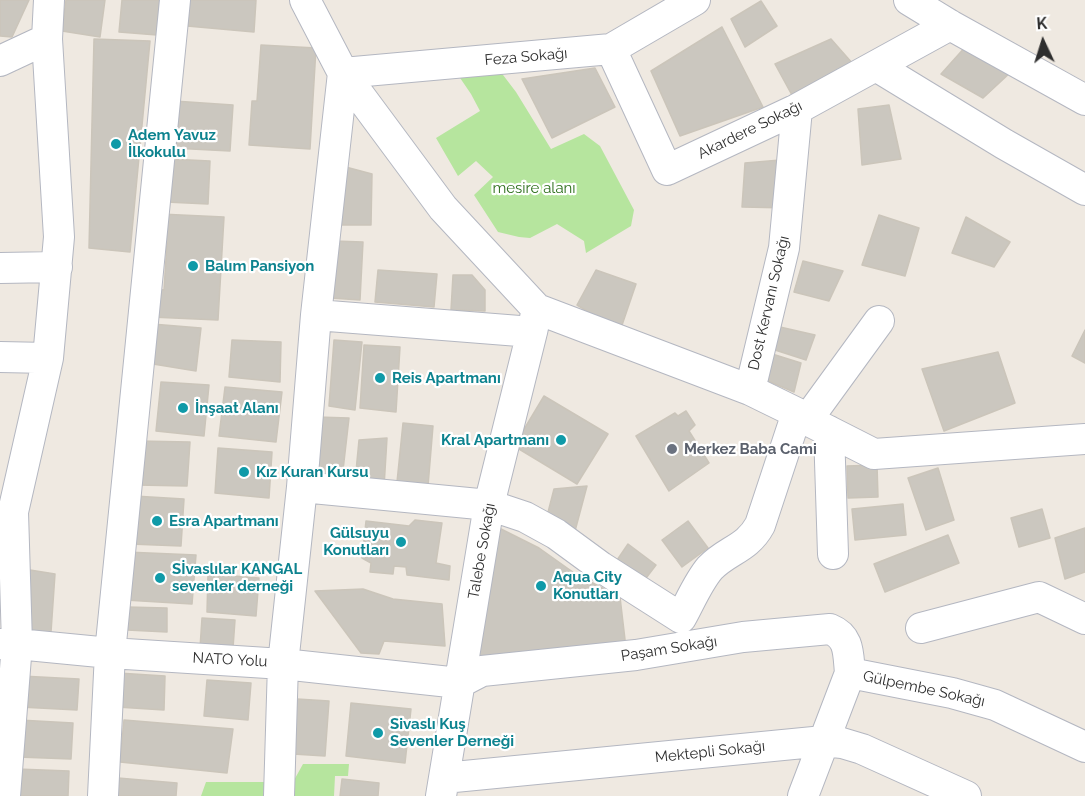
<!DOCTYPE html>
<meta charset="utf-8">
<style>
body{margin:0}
#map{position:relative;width:1085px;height:796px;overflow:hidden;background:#efe9e1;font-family:Raleway,sans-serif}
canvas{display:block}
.north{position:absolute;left:1013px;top:12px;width:60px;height:60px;-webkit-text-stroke:4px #fff;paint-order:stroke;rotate:356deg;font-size:16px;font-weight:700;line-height:24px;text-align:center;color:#2e2e2e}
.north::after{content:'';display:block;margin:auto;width:21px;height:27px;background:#2e2e2e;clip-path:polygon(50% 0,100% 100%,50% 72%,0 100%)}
</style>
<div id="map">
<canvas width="1085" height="796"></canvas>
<div class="north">K</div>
</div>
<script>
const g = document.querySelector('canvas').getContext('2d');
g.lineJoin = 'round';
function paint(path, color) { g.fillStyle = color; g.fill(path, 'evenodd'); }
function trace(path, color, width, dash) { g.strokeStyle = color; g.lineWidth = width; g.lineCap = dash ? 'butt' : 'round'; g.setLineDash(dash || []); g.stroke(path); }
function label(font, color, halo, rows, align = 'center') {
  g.font = font + ' Raleway,sans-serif'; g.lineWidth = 4.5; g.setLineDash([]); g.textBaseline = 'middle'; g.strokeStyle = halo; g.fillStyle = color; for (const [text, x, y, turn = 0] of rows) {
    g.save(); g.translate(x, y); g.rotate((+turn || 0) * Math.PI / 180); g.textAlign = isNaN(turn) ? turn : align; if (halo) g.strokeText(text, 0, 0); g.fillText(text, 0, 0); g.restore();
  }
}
paint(new Path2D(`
 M500,71L516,92L551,149L584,134L600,146L634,210L631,226L586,253L584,241L557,224L530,238L519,237L498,232L474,195L493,177L476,161L458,176L436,138L480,111L471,94L456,72Z
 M303,764H349L348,776H335L334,796H294L293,782Z
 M206,782H267V796H201Z`), '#b6e59e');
const building = new Path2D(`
 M0,0H29L12,37L0,36Z
 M66,0H105L100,37L62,31Z
 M122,0H160L157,35L119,32Z
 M189,0H256L254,32L187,26Z
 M761,1L777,26L745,47L731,19Z
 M722,27L763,107L680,136L651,71Z
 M94,39L150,41L130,252L89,248Z
 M831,39L853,64L793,97L775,64Z
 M261,45L316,48L310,149L249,145L252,101H257Z
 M967,45L1012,71L983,98L941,74Z
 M595,68L615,107L552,138L522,79Z
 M174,101L233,105L230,151L172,148Z
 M889,105L901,159L862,165L858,109Z
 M169,159L210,161L208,204L166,202Z
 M792,159L788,208L742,207L745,163Z
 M342,166L372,174L371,225H337Z
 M160,214L224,217L218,320L151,317L153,289L164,290L167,243L158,240Z
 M879,215L919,228L905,276L862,265Z
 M966,217L1010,242L994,267L952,253Z
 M334,241L363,242L360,300L331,298Z
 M803,261L843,271L829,301L794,292Z
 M378,270L437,274L434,307L375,302Z
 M596,270L636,284L620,331L577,305Z
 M453,275H472L485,290V311L451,310Z
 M152,324L201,328L196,371L147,363Z
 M780,327L815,335L806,360L772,349Z
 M1085,330V363L1072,356Z
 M232,340L281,342L280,382L229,377Z
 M334,340L362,342L355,410L329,406Z
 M364,345L400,347L396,412L360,408Z
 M998,352L1015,403L944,431L922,369Z
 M769,353L801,363L794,392L761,378Z
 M161,382L209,385L204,436L156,431Z
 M225,387L282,392L276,442L219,436Z
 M544,396L608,434L577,484L514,446Z
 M686,411L695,425L689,431L709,463L669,491L636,436L675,413L678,416Z
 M317,417L349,418L342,479L313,476Z
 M403,423L433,426L428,486L397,482Z
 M387,438L384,487L355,482L359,440Z
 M138,441L190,442L187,486L136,485Z
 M218,448L272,452L269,498L215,493Z
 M877,465L878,497L848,498L847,466Z
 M938,468L954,520L926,530L908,478Z
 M587,486L575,531L545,524L554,489Z
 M134,496L184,499L181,546L130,544Z
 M903,504L906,535L855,540L852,509Z
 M1042,509L1050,538L1019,547L1011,518Z
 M415,520L442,523L436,563L450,566L449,580L407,575L406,567L394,566L393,574L370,572L371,563L362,558L366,521L409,526Z
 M688,521L708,548L682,567L662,540Z
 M497,527L539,548L577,575L620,597L626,648L481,663L476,637Z
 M1085,528V572L1065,579L1055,538Z
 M948,535L959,563L885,592L874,564Z
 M628,544L656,565L640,586L613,566Z
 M126,552L196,555L192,604L125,600Z
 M30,570L55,574L51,632L24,630Z
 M208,574L259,578L256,616L207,612Z
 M363,589L393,599L442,604L445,646L384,641L379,654L361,653L315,591Z
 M127,607L167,608V632L127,630Z
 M202,618L235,620L233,648H200Z
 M118,673L165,676L164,710L117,707Z
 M21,676L79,679L77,710L20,707Z
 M207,680L251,683L248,720L204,716Z
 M297,699L329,701L325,756L293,754Z
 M351,703L411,709L405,763L346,756Z
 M19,720L73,723L71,759L18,757Z
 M124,720L233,729L227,773L120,762Z
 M17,769L69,771L68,796H16Z
 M118,778L177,783L176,796H117Z
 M342,779L379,783L378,796H340Z`);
paint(building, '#cbc7bf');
trace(building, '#cbc5ba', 1.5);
const minor = new Path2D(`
 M305,0L343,73L443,208L537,309L750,390L797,413L807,420L874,454L1085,439
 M909,0L950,25L1085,100
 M47,39L49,0
 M611,49L667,170L797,109L950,25
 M0,61L47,39L59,237L48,358L13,512L17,644L5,796
 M876,66L1004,144L1085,190
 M0,268L57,267
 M316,315L532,332
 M0,357L48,358
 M750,390L784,248L797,109
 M807,420L879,321
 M829,431L833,554
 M302,487L489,505L525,517L556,534L601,567L681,618C690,602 698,582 710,568C727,550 747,549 760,525L797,413
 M921,628L1039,597L1085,619
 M0,644H17L110,653L283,664L459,683L482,671L636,655L743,637L830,629C850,637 848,654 850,673
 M444,778L824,741L842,743L862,749L966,796
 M103,796L110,653L175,0
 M279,796L283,664L302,487L316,315L343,73L611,49L695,0
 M441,796L489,505L532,332L537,309
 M803,796L850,673L952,693L995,705L1085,747`);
trace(minor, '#b4b7c1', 32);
trace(minor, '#fff', 30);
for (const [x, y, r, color] of [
 [116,144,6,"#0f9aa8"],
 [193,266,6,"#0f9aa8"],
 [380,378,6,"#0f9aa8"],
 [183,408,6,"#0f9aa8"],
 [561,440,6,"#0f9aa8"],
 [672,449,6,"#6b7280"],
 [244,472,6,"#0f9aa8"],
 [157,521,6,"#0f9aa8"],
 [401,542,6,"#0f9aa8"],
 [160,578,6,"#0f9aa8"],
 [541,586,6,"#0f9aa8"],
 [378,733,6,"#0f9aa8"]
]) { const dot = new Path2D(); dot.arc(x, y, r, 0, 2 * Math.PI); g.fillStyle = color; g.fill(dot); trace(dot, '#fff', 2); }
label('15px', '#2e2e2e', '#fff', [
 ["Feza Sokağı",526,57,-5],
 ["Akardere Sokağı",750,130,-26],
 ["Dost Kervanı Sokağı",769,303,-77],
 ["Talebe Sokağı",482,551,-80],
 ["Paşam Sokağı",669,649,-9],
 ["NATO Yolu",230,660,3],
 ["Gülpembe Sokağı",924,689,12],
 ["Mektepli Sokağı",710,752,-6]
]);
label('bold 15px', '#0d838f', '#fff', [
 ["Adem Yavuz",128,135],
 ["İlkokulu",128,152],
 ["Balım Pansiyon",205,266],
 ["Reis Apartmanı",392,378],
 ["İnşaat Alanı",195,408],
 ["Kral Apartmanı",549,440,"right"],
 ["Kız Kuran Kursu",256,472],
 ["Esra Apartmanı",169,521],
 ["Gülsuyu",389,533,"right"],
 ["Konutları",389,550,"right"],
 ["Sİvaslılar KANGAL",172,569],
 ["sevenler derneği",172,586],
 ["Aqua City",553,577],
 ["Konutları",553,594],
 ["Sivaslı Kuş",390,724],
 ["Sevenler Derneği",390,741]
], 'left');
label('15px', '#2c6e1b', '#fff', [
 ["mesire alanı",534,188]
]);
label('bold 15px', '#5b616d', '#fff', [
 ["Merkez Baba Cami",684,449]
], 'left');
</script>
